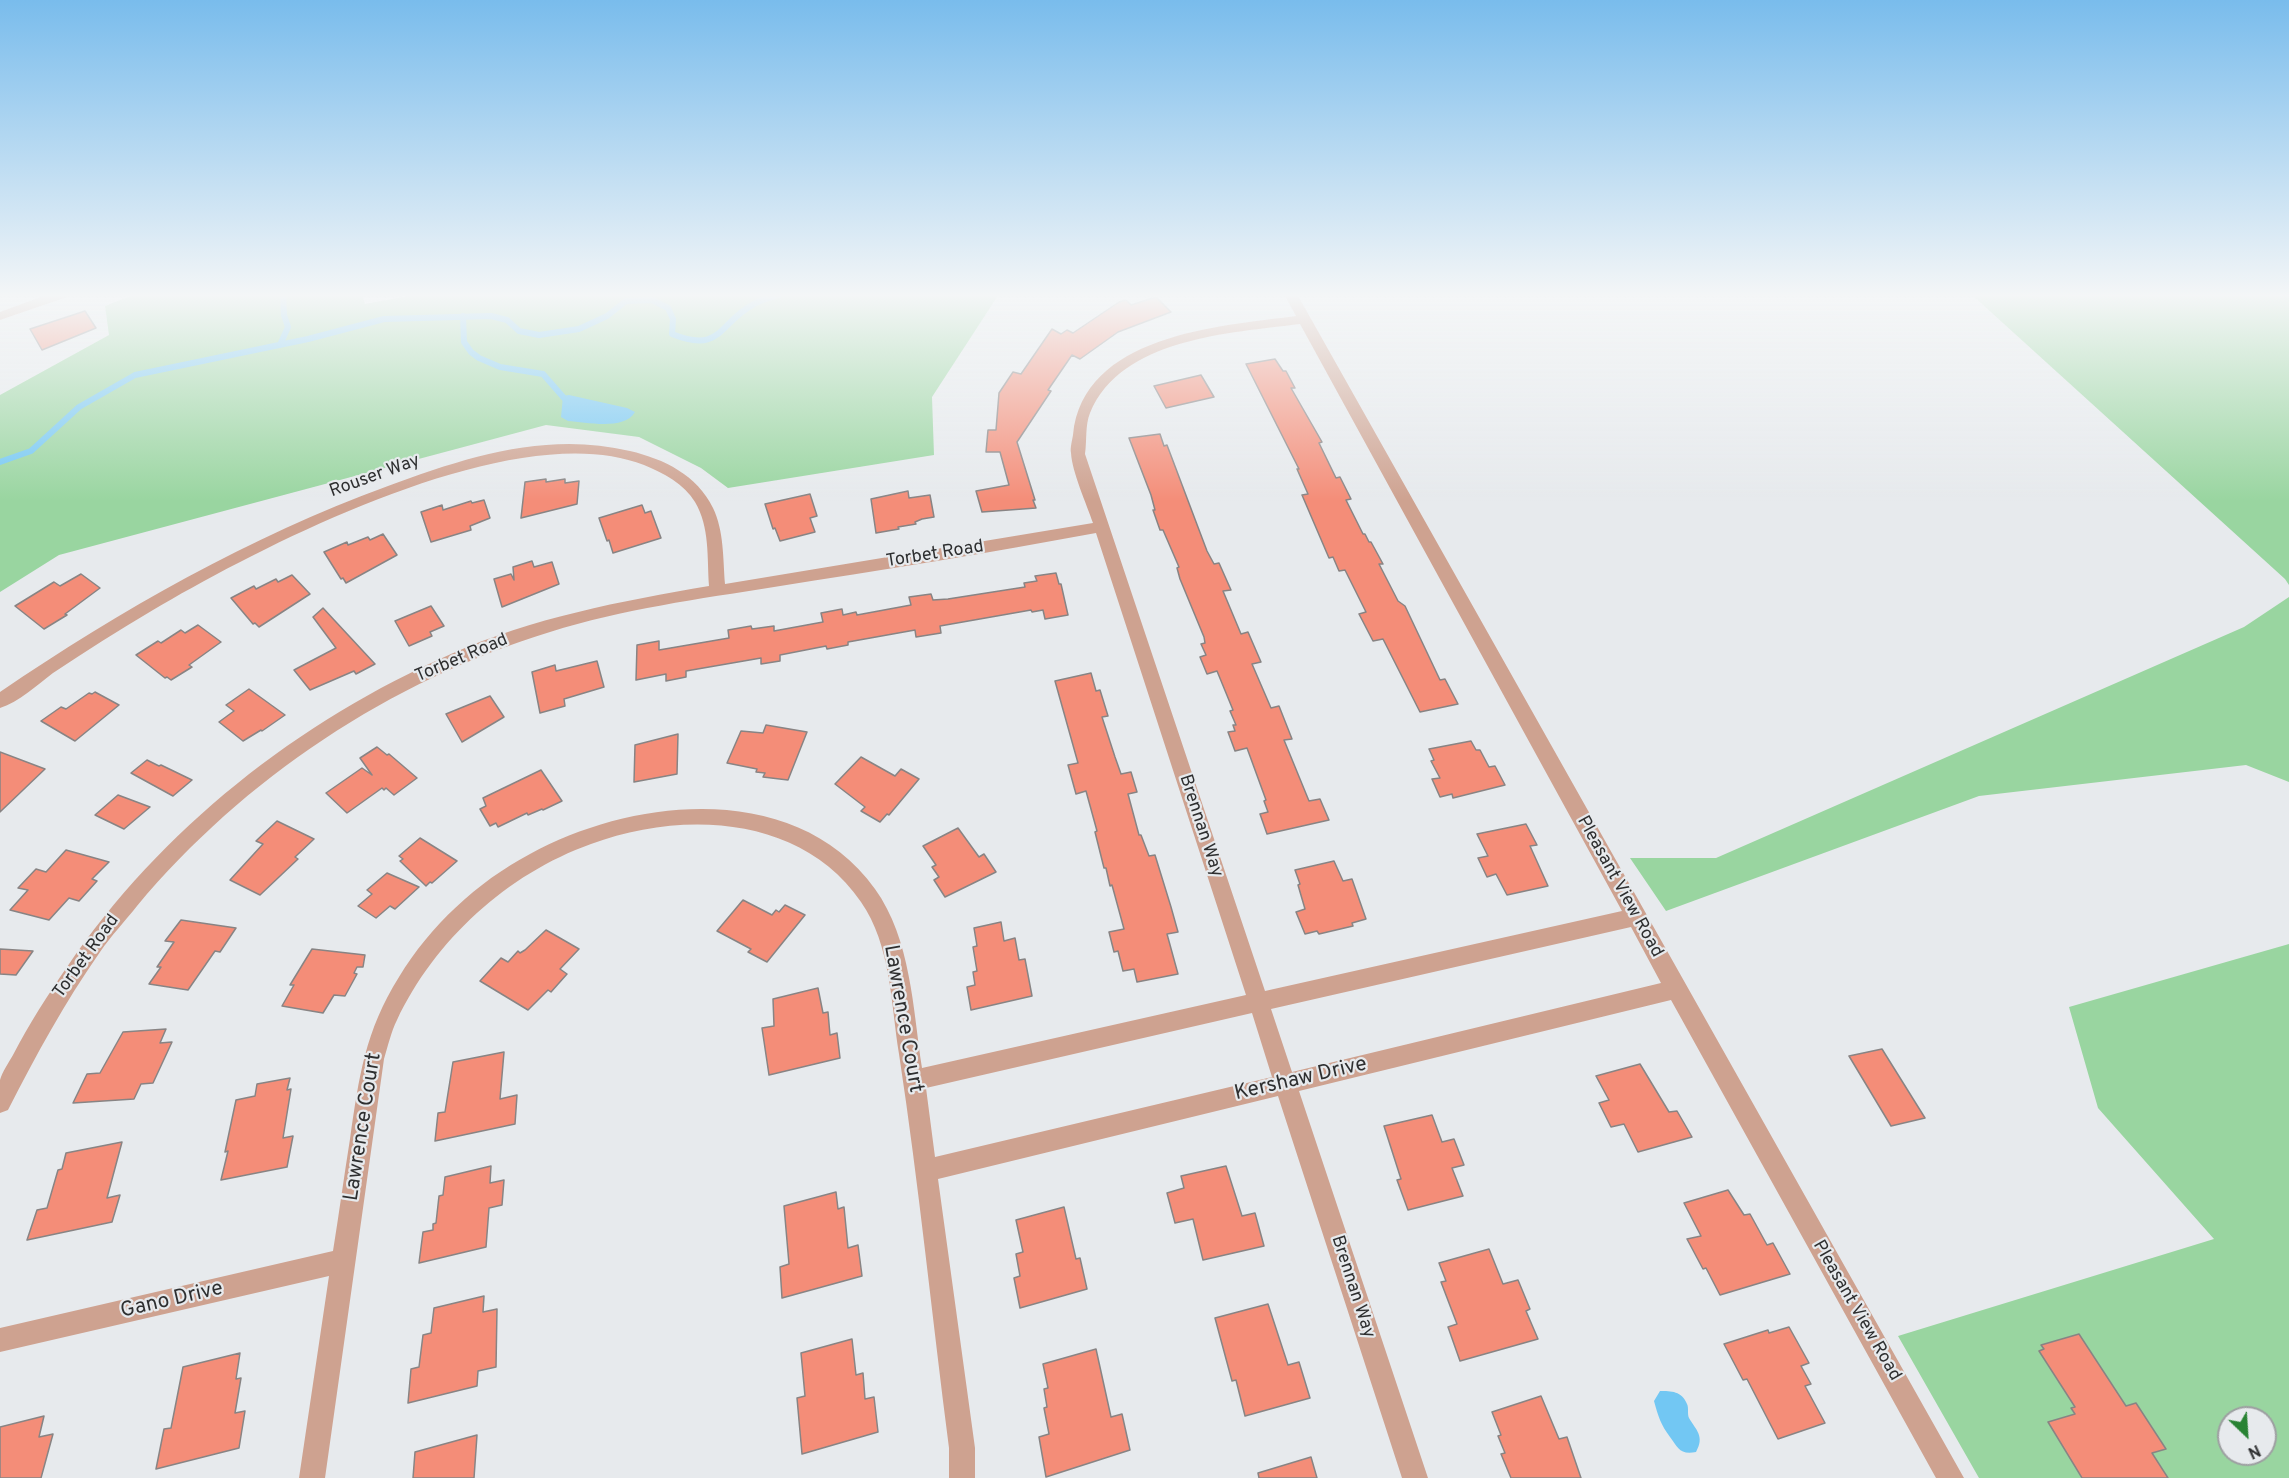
<!DOCTYPE html>
<style>
body{margin:0}
#map{position:relative;width:2289px;height:1478px;overflow:hidden;background:#e7eaed;font-family:Overpass,sans-serif}
canvas{display:block}
.north{position:absolute;left:2217px;top:1406px;width:60px;height:60px;box-sizing:border-box;background:#e7eaed;border:2px solid #9d9fa1;border-radius:50%;rotate:155deg;font-size:16px;font-weight:700;line-height:24px;text-align:center;color:#2e2f30}
.north::after{content:'';display:block;margin:auto;width:21px;height:27px;background:#288333;clip-path:polygon(50% 0,100% 100%,50% 72%,0 100%)}
</style>
<div id="map">
<canvas width="2289" height="1478"></canvas>
<div class="north">N</div>
</div>
<script>
const g = document.querySelector('canvas').getContext('2d');
g.lineJoin = 'round';
function paint(path, color) { g.fillStyle = color; g.fill(path, 'evenodd'); }
function trace(path, color, width, dash) { g.strokeStyle = color; g.lineWidth = width; g.lineCap = dash ? 'butt' : 'round'; g.setLineDash(dash || []); g.stroke(path); }
function label(font, color, halo, rows, align = 'center') {
  g.font = font + ' Overpass,sans-serif'; g.lineWidth = 4.5; g.setLineDash([]); g.textBaseline = 'middle'; g.strokeStyle = halo; g.fillStyle = color; for (const [text, x, y, turn = 0] of rows) {
    g.save(); g.translate(x, y); g.rotate((+turn || 0) * Math.PI / 180); g.textAlign = isNaN(turn) ? turn : align; if (halo) g.strokeText(text, 0, 0); g.fillText(text, 0, 0); g.restore();
  }
}
paint(new Path2D(`
 M135,294H362L365,304L418,294H999L932,397L934,455L728,488L701,468L639,437L546,425L59,555L0,592V395L109,335L105,306Z
 M1971,294H2289V585L2285,579Z
 M2289,597V782L2246,765L1979,796L1666,911L1630,858H1716L2244,627Z
 M2289,944V1478H1979L1898,1336L2214,1239L2098,1108L2069,1007ZM2229,1418H2265V1454H2229Z`), '#99d5a0');
paint(new Path2D(`
 M569,395L627,408L635,412C624,431 586,422 568,421L561,417L563,396Z
 M1660,1391C1671,1391 1682,1391 1687,1404C1689,1408 1687,1414 1689,1418C1696,1430 1705,1436 1696,1452C1680,1455 1678,1448 1670,1437C1661,1425 1658,1416 1654,1401Z`), '#72c7f3');
trace(new Path2D(`
 M463,316L464,342L471,352L479,358L500,367L543,374L564,398
 M280,345L288,327L284,315L283,294
 M0,462L31,451L79,407L135,375L308,339L384,319L491,316L507,320L519,331L539,335L579,329L607,316L626,301L652,300L668,308L673,319L672,334C722,354 718,323 754,304C762,299 772,297 781,294`), '#72c7f3', 6);
const building = new Path2D(`
 M1156,297L1171,312L1118,332L1080,359L1072,355L1048,390L1051,391L1017,442L1035,500H1033L1036,508L982,512L976,491L1009,485L1000,452H986L988,430H996L999,393L1013,372L1021,374L1052,329L1061,334L1067,330L1073,333L1119,302L1126,300L1131,305Z
 M85,311L96,328L42,350L30,329Z
 M1275,359L1283,371H1286L1295,388H1291L1322,442L1319,443L1336,478L1340,477L1351,499L1346,500L1363,534H1365L1369,542H1371L1383,564H1379L1398,601L1405,606L1440,680L1445,679L1458,704L1420,712L1383,639L1373,641L1359,614L1366,612L1345,570L1339,571L1333,557L1329,558L1302,495L1308,494L1297,469H1299L1246,364Z
 M1201,375L1214,397L1166,408L1154,386Z
 M1160,434L1164,446L1167,445L1207,551L1214,564L1219,563L1231,590L1223,591L1241,634L1248,632L1261,662L1252,664L1271,708L1279,706L1292,739L1284,740L1309,801L1320,799L1329,820L1267,834L1260,814L1268,812L1264,801L1266,800L1247,748L1235,751L1228,732L1235,731L1233,725H1236L1230,711L1233,710L1217,671L1207,674L1200,657L1206,655L1201,644L1205,643L1204,637L1180,579L1177,568L1179,567L1163,530H1160L1153,510H1155L1151,495L1129,438Z
 M546,479V482L565,479V483L579,481L577,504L521,518L525,482Z
 M908,491L909,498L930,495L934,517L922,519L915,522L916,524L898,527L899,529L876,533L871,499Z
 M810,494L817,516L810,518L815,532L780,541L775,528L773,529L765,504Z
 M484,500L490,518L470,526L471,530L431,542L421,512L442,505L443,510L471,501L472,503Z
 M642,505L645,513L651,511L661,538L613,553L609,540L607,541L599,518Z
 M383,534L397,555L346,583L343,578L341,579L324,552L347,542L348,545L368,537L370,540Z
 M532,561L534,567L552,562L559,584L502,607L494,579L511,574L514,580L513,567Z
 M1056,573L1059,584H1061L1068,615L1045,619L1043,610L1032,612L1031,610L940,626L941,633L916,637L915,630L848,642V645L827,649L826,646L780,655V661L761,664V658L686,671V677L666,681V674L636,680L637,645L659,641V650L729,638L728,630L751,626L752,629L774,626V631L823,622L821,613L842,609L843,615L856,612L857,615L911,605L909,597L931,594L933,600L948,599L1025,587L1024,583L1037,581L1035,576Z
 M81,574L100,588L65,614L67,615L44,629L15,606L54,582L60,586Z
 M292,575L310,594L259,627L255,623L253,624L231,598L254,586L256,589L276,579L278,582Z
 M431,606L444,626L430,632L432,636L409,646L395,621Z
 M323,608L375,664L356,674L354,671L310,690L294,670L336,648L313,617Z
 M198,625L221,642L189,665L192,667L171,680L167,677L165,678L136,655L158,641L161,643L181,630L185,633Z
 M597,661L604,687L564,699L565,706L540,713L532,672L555,665L556,671Z
 M1091,673L1096,691L1100,690L1108,716L1102,717L1115,757L1121,774L1131,772L1137,792L1128,794L1139,835H1141L1149,856L1155,855L1171,907L1178,932L1167,934L1178,974L1137,982L1134,969L1123,971L1118,951L1114,952L1109,932L1124,929L1112,885L1110,886L1106,868H1104L1095,832L1097,831L1086,791L1076,794L1068,765L1078,763L1055,681Z
 M249,689L285,715L262,731L261,730L243,741L219,722L234,711L226,705Z
 M95,692L119,705L75,741L41,721L61,707L66,709L89,693L92,694Z
 M490,696L504,717L462,742L446,714Z
 M766,725L807,732L788,780L763,777L765,773L756,772L757,769L727,763L741,731L763,733Z
 M678,734L677,774L634,782L635,745Z
 M1471,741L1476,750H1480L1489,767L1495,766L1505,785L1453,798L1452,794L1440,797L1432,779L1440,778L1431,761L1434,760L1429,749Z
 M377,747L387,755L389,754L417,778L394,795L386,788L384,790L382,788L347,813L326,793L362,768L372,775L360,758Z
 M0,752L45,769L0,812Z
 M861,757L895,776L901,769L919,779L889,815L887,814L880,822L861,811L865,807L835,784Z
 M147,760L159,766L161,765L192,780L173,796L131,773Z
 M541,770L562,801L543,810L542,809L528,815L527,813L498,827L496,823L490,826L480,809L486,806L483,798Z
 M118,795L150,807L124,829L95,815Z
 M277,821L314,839L295,857L298,859L260,895L230,880L263,844L256,841Z
 M1526,824L1537,845L1530,846L1548,886L1507,895L1496,874L1487,877L1478,858L1488,856L1477,834Z
 M958,828L979,857L984,854L996,872L945,897L934,880L939,877L932,867L936,865L923,846Z
 M420,838L457,861L432,883L430,882L426,886L400,861L403,859L399,856Z
 M66,850L109,862L92,879L97,881L79,901L69,898L49,920L10,910L28,890L18,888L36,869L46,872Z
 M1334,861L1343,881L1352,879L1366,919L1352,923L1353,926L1319,934L1317,931L1305,934L1296,912L1305,909L1298,885L1300,884L1295,870Z
 M387,873L419,887L395,909L390,906L376,918L358,906L372,894L367,890Z
 M743,900L772,915L776,910L779,912L785,905L805,915L767,962L748,952L751,949L717,931Z
 M181,920L236,928L220,952L215,951L188,990L149,984L161,967H157L174,942L165,941Z
 M1001,922L1004,941L1015,938L1019,960L1025,959L1032,996L971,1010L967,987L975,985L973,972L977,971L973,947L977,946L974,928Z
 M546,930L579,949L560,969L567,974L551,992L548,990L528,1010L480,981L501,958L508,962L518,951L520,953L525,950Z
 M0,949L33,951L16,975L0,974Z
 M312,949L365,955L363,967H357L354,973L357,974L345,996L334,995L323,1013L282,1006L294,985H290Z
 M818,988L823,1013L828,1012L830,1035L837,1033L840,1058L769,1075L762,1028L774,1026L773,999Z
 M166,1029L160,1043L172,1042L153,1083L141,1084L134,1099L73,1103L87,1074L100,1073L123,1032Z
 M1882,1049L1925,1118L1891,1126L1849,1056Z
 M504,1052L500,1099L517,1095L515,1124L435,1141L438,1113L445,1112L453,1062Z
 M1640,1064L1669,1112L1677,1111L1692,1137L1638,1152L1624,1124L1611,1127L1599,1103L1609,1100L1596,1076Z
 M290,1078L287,1090L291,1089L283,1138L293,1136L287,1167L221,1180L228,1151L225,1152L236,1100L255,1096L257,1084Z
 M1432,1115L1442,1142L1454,1139L1464,1165L1452,1168L1463,1196L1408,1210L1397,1180L1401,1179L1384,1126Z
 M122,1142L107,1198L120,1195L112,1222L27,1240L37,1210L47,1208L58,1170L62,1169L66,1153Z
 M491,1166L490,1183L504,1180L502,1205L489,1208L486,1247L419,1263L423,1232L433,1230V1224L436,1223L439,1196L443,1195L445,1177Z
 M1226,1166L1242,1216L1255,1213L1264,1246L1203,1260L1193,1219L1175,1223L1167,1193L1184,1188L1181,1176Z
 M1728,1190L1744,1215L1750,1214L1767,1245L1773,1243L1790,1274L1720,1295L1706,1268L1703,1269L1687,1239L1701,1236L1684,1203Z
 M836,1192L838,1209L844,1207L848,1248L858,1245L862,1276L782,1298L780,1267L789,1264L784,1206Z
 M1064,1207L1076,1259L1080,1258L1087,1289L1020,1308L1014,1278L1020,1276L1016,1254L1023,1252L1016,1220Z
 M1489,1249L1503,1284L1518,1280L1530,1309L1526,1311L1538,1339L1460,1361L1448,1327L1457,1324L1441,1282L1446,1281L1439,1263Z
 M484,1296L483,1312L497,1309L496,1367L478,1371L477,1386L408,1403L411,1369L419,1367L423,1335L431,1333L434,1308Z
 M1268,1304L1288,1365L1299,1362L1310,1398L1245,1416L1236,1380L1232,1381L1215,1318Z
 M1789,1327L1809,1363L1801,1366L1811,1384L1805,1386L1825,1423L1778,1439L1747,1379L1743,1380L1724,1344L1768,1330L1769,1333Z
 M2079,1334L2126,1406L2136,1403L2166,1449L2152,1453L2168,1478H2082L2048,1422L2075,1414L2071,1408L2075,1407L2039,1351L2044,1349L2041,1345Z
 M852,1339L856,1375L863,1373L865,1399L874,1397L878,1432L802,1454L797,1398L805,1396L801,1353Z
 M1096,1349L1111,1417L1122,1414L1130,1450L1046,1477L1039,1437L1049,1434L1044,1408L1047,1407L1044,1389L1048,1388L1043,1364Z
 M240,1353L236,1379L241,1378L235,1413L245,1411L239,1448L156,1469L164,1429L171,1428L183,1367Z
 M1541,1396L1559,1439L1567,1437L1581,1478H1511L1501,1454L1505,1453L1498,1436L1501,1435L1492,1412Z
 M44,1416L39,1437L53,1434L41,1478H0V1427Z
 M477,1435L474,1478H413L415,1452Z
 M1311,1457L1317,1478H1259L1258,1473Z`);
paint(building, '#f48d78');
trace(building, '#888484', 1.5);
paint(new Path2D(`
 M49,294H68L67,297L0,320V312Z
 M1284,294H1297L1964,1478H1936L1671,1000L1299,1091L1428,1478H1402L1278,1096L938,1179L975,1448V1478H949V1448C932,1317 919,1185 899,1054C891,1004 891,945 861,902C802,815 682,810 591,844C507,874 435,940 397,1020C391,1032 388,1046 384,1059L325,1478H299L329,1276L0,1352V1328L333,1251C339,1214 344,1176 350,1139C359,1077 365,1031 399,977C430,926 477,882 530,854C634,797 797,780 875,889C911,939 913,1009 922,1068L1246,995L1096,533C989,553 882,570 774,587C699,599 623,609 550,632C390,681 244,778 137,906C125,921 111,936 100,952C65,1002 36,1055 8,1110L0,1113C0,1103 0,1089 0,1080C2,1072 9,1062 13,1055C29,1024 47,996 67,967C161,829 298,721 451,654C532,618 621,601 709,586C707,558 710,527 695,502C684,484 664,473 644,465C516,414 265,544 153,610C119,630 86,651 53,673C37,685 19,702 0,708V692C122,609 249,537 388,486C466,457 547,431 630,451C664,459 697,475 713,508C724,531 723,558 725,584L1093,523C1087,505 1072,472 1071,453C1070,448 1072,441 1073,435C1083,335 1218,326 1296,316ZM1300,324L1622,911L1265,991L1085,454C1087,441 1085,425 1090,413C1121,338 1230,333 1300,324ZM1631,927L1661,983L1292,1072L1271,1009ZM1252,1013L1272,1077L935,1157L926,1088Z`), '#cea290');
const sky = g.createLinearGradient(0, 0, 0, 501);
sky.addColorStop(0, '#79bcec');
sky.addColorStop(0.59, '#f4f6f7');
sky.addColorStop(1, '#f4f6f700');
g.fillStyle = sky;
g.fillRect(0, 0, 2289, 501);
label('18px', '#2e2f30', '#e7eaed', [
 ["Rouser Way",375,477,-20],
 ["Torbet Road",935,555,-9],
 ["Torbet Road",462,659,-23],
 ["Brennan Way",1200,826,72],
 ["Pleasant View Road",1619,887,61],
 ["Torbet Road",87,957,-54],
 ["Brennan Way",1352,1287,72],
 ["Pleasant View Road",1856,1311,60]
]);
label('21px', '#2e2f30', '#e7eaed', [
 ["Lawrence Court",902,1019,80],
 ["Kershaw Drive",1301,1080,-13],
 ["Lawrence Court",364,1127,-81],
 ["Gano Drive",172,1301,-13]
]);
</script>
